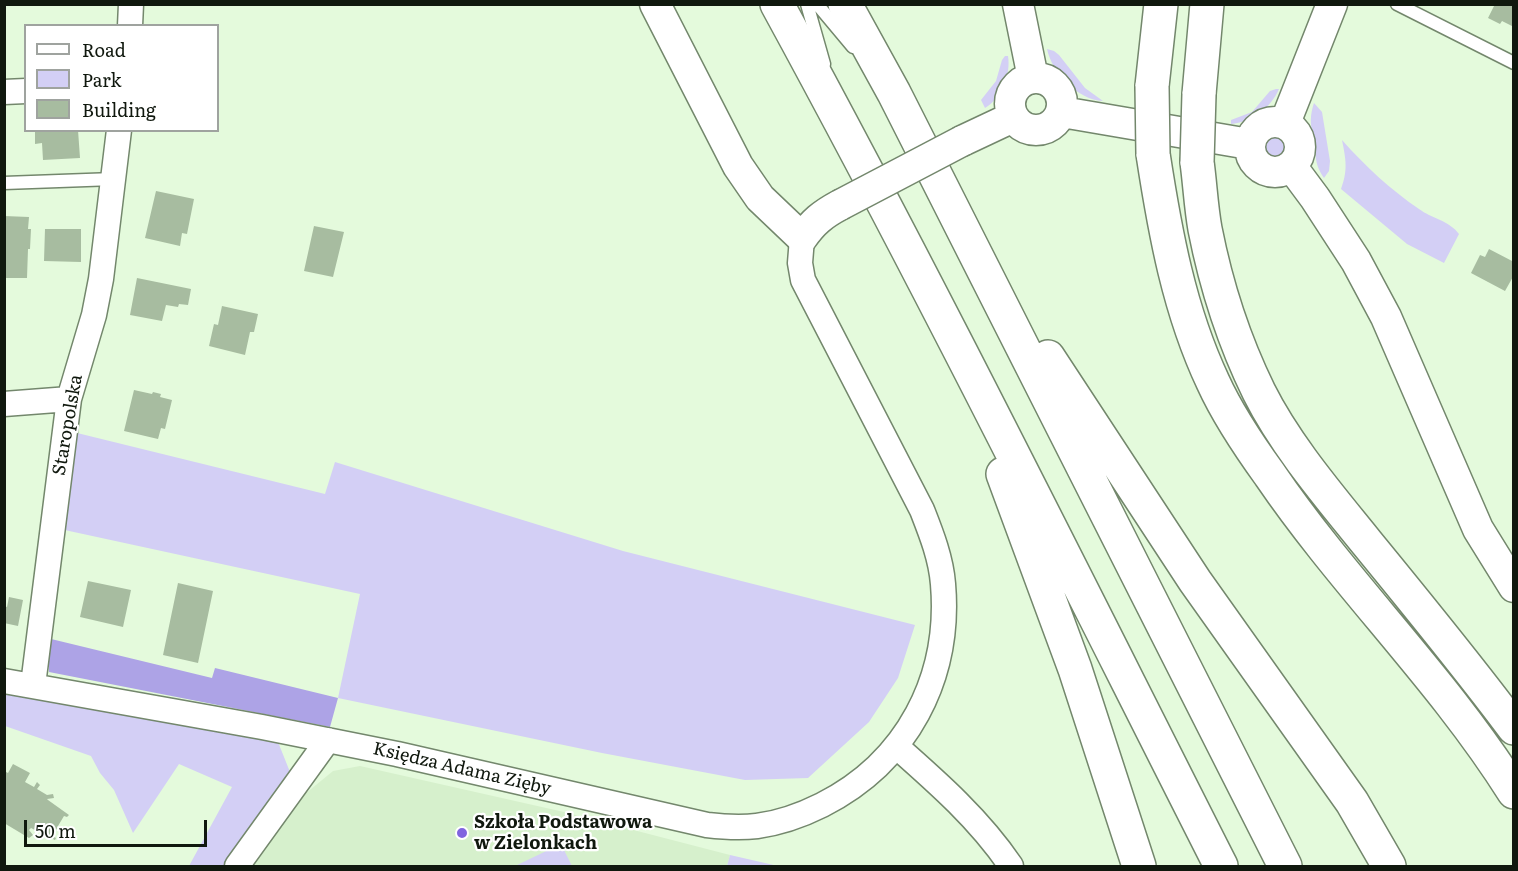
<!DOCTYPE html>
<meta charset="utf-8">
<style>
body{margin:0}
#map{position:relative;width:1518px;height:871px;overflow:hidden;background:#e4fadc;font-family:Literata,serif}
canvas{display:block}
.frame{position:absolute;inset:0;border:6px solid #10180e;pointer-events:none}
.legend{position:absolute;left:24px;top:24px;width:195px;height:108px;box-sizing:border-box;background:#fff;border:2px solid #9fa39f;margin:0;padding:8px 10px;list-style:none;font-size:18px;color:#10180e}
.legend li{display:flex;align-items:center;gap:12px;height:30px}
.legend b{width:30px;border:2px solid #9fa39f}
.scale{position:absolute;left:24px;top:820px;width:183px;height:27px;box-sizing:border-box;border:3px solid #10180e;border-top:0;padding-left:8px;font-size:18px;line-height:21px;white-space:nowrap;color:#10180e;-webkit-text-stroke:4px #fff;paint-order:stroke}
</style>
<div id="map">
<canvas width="1518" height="871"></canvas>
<div class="frame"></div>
<ul class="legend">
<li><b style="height:8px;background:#fff"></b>Road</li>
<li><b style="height:16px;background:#d3cff5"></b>Park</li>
<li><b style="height:16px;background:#a7bca0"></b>Building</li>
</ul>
<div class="scale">50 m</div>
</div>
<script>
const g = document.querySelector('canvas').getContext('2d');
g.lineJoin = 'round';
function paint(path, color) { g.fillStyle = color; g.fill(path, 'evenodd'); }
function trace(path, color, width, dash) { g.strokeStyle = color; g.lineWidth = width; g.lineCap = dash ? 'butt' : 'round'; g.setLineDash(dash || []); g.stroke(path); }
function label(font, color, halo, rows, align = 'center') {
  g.font = font + ' Literata,serif'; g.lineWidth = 4.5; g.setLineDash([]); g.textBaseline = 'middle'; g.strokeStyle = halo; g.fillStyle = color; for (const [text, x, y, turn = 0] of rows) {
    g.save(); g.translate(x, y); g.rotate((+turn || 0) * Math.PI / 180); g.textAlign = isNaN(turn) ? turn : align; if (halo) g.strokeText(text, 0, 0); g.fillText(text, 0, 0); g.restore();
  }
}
paint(new Path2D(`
 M360,766L564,812L730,855L727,866H253L305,794L333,771Z`), '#d6f0cc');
paint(new Path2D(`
 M1047,49L1054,51L1059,55L1085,88L1103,101C1078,100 1052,73 1047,49Z
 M1005,56H1008C1011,74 1002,98 985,108L981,100L996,81L1002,60Z
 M1276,89H1279C1271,108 1251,122 1231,124V120L1252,112L1270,91Z
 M1314,103L1322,112L1330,161L1329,171L1324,178C1313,162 1317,154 1313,136C1310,124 1310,115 1314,103Z
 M1262 146a13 13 0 1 1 26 0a13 13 0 1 1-26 0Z
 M1342,140C1365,166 1391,190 1419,209C1431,218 1450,221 1459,234L1444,263L1407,244L1341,189C1348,170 1346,160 1342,140Z
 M69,431L325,494L335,462L623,551L915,625L898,678L869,722L808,778L745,780L602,753L338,698L360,594L60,529Z
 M4,693L276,737L290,772L224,866H189L232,787L179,764L133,833L114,790L100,773L91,756L5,726Z
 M561,844L572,866H515Z
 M730,855L778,866H727Z`), '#d3cff5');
paint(new Path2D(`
 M47,638L212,678L215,668L338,698L330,727L49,672Z`), '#ada3e6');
paint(new Path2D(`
 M1495,4H1514V27L1502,21L1500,24L1488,18Z
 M35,130H78L80,158L43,160L42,143L35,144Z
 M156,191L194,199L187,234L182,233L180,246L145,238Z
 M4,216L29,217L28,229H31L30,249H28L27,278H4Z
 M314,226L344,232L333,277L304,271Z
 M45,229H81V262L44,261Z
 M1489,249L1514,262V275L1505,291L1471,273L1480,255L1485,257Z
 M137,278L191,289L188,305L179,304L178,307L166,305L162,321L130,315Z
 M222,306L258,314L254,332H250L245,355L209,346L214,324L218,325Z
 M134,390L152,394L153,392L161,394L160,397L172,400L165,429L161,428L158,439L124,431Z
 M88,581L131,590L123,627L80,617Z
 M178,583L213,591L198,663L163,655Z
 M9,597L23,600L18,626L4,623V606L7,607Z
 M13,764L30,773L25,782L34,787L37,782L40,785L37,789L47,795L53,794L54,798L47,799L48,800L69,815L67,817L64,816L58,826L53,836L56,838L55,840L31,828L29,830L33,835L29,838L4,823V771L8,773Z`), '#a7bca0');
const service = new Path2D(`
 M807,4L824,64
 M817,4L853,47
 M1397,4L1514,63
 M4,183L114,179`);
const minor = new Path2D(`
 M130,26L131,4
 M4,92L26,91
 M4,404L69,399
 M4,681L262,727L397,754L707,825C724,827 741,828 757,826C780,823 802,815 822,805C907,762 951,678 943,584C941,558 931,533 922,510L803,280L800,263L802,238
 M33,685L69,399L94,315L101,279L119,130
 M896,746C938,783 980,820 1011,866
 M237,866L328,740`);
const tertiary = new Path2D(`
 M655,4L738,166L760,198L802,238C813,222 823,214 840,205
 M1018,4L1033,78
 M1010 104a26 26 0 1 1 52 0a26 26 0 1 1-52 0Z
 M1062,112L1249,144
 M1250 147a25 25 0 1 1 50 0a25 25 0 1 1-50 0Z
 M1285,123L1332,4
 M962,141L1013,117
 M1292,167L1315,198L1356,261L1386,317L1478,529L1514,587`);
const secondary = new Path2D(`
 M1152,86L1161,4
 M1199,94L1207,4
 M1153,154C1165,232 1179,310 1213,382C1228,415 1249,446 1270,475C1345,585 1443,679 1514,792
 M1197,162C1200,184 1201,207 1205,229C1216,285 1234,341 1259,392C1286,446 1330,497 1367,543C1417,604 1467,665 1514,728`);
const motorway = new Path2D(`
 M777,4C932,288 1075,578 1221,866
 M845,4L894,93L1285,866
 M1048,357L1195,581L1352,802L1389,866
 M1003,474L1075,669L1139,866`);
trace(service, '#73876c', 15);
trace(minor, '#73876c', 27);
trace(tertiary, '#73876c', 33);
trace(secondary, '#73876c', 36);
trace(motorway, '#73876c', 36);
trace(service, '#fff', 12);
trace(minor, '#fff', 24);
trace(tertiary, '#fff', 30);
trace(secondary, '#fff', 33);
trace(motorway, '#fff', 33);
const tertiaryBridge = new Path2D(`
 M840,205L962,141`);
const secondaryBridge = new Path2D(`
 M1152,86L1153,154
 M1197,162L1199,94`);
trace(tertiaryBridge, '#73876c', 33, []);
trace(secondaryBridge, '#73876c', 36, []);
trace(tertiaryBridge, '#fff', 30);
trace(secondaryBridge, '#fff', 33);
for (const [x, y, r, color] of [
 [462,833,6,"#8064df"]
]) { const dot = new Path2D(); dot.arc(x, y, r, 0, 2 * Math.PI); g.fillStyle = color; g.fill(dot); trace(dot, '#fff', 2); }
label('18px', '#10180e', '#fff', [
 ["Staropolska",68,425,-80],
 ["Księdza Adama Zięby",462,769,13]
]);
label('bold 18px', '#10180e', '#fff', [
 ["Szkoła Podstawowa",474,823],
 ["w Zielonkach",474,844]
], 'left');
</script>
